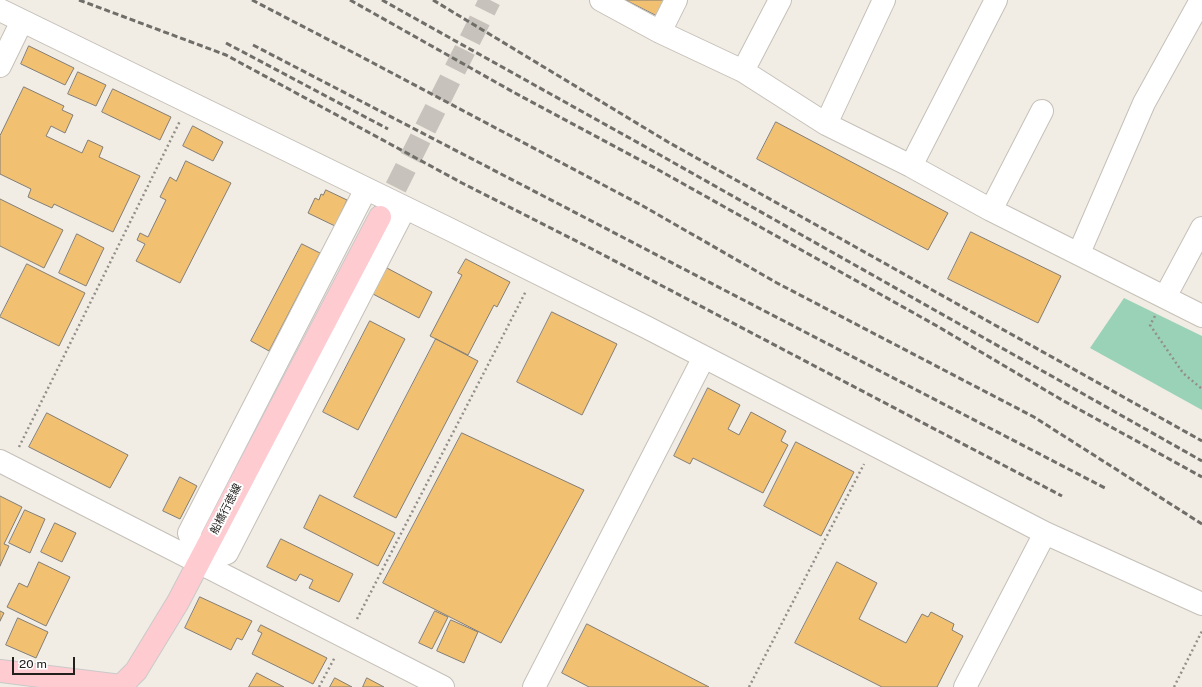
<!DOCTYPE html>
<meta charset="utf-8">
<style>
body{margin:0}
#map{position:relative;width:1202px;height:687px;overflow:hidden;background:#f1ece4;font-family:"Public Sans",sans-serif}
canvas{display:block}
.scale{position:absolute;left:12px;top:657px;width:63px;height:18px;box-sizing:border-box;border:2px solid #21201d;border-top:0;padding-left:5px;font-size:12px;line-height:14px;white-space:nowrap;color:#21201d;-webkit-text-stroke:3px #fff;paint-order:stroke}
</style>
<div id="map">
<canvas width="1202" height="687"></canvas>
<div class="scale">20 m</div>
</div>
<script>
const g = document.querySelector('canvas').getContext('2d');
g.lineJoin = 'round';
function paint(path, color) { g.fillStyle = color; g.fill(path, 'evenodd'); }
function trace(path, color, width, dash) { g.strokeStyle = color; g.lineWidth = width; g.lineCap = dash ? 'butt' : 'round'; g.setLineDash(dash || []); g.stroke(path); }
function label(font, color, halo, rows, align = 'center') {
  g.font = font + ' "Public Sans","Noto Sans JP",sans-serif'; g.lineWidth = 4; g.setLineDash([]); g.textBaseline = 'middle'; g.strokeStyle = halo; g.fillStyle = color; for (const [text, x, y, turn = 0] of rows) {
    g.save(); g.translate(x, y); g.rotate((+turn || 0) * Math.PI / 180); g.textAlign = isNaN(turn) ? turn : align; if (halo) g.strokeText(text, 0, 0); g.fillText(text, 0, 0); g.restore();
  }
}
paint(new Path2D(`
 M1124,298L1202,336V410L1090,348Z`), '#9ad2b7');
const building = new Path2D(`
 M626,0H667L658,16Z
 M29,46L74,68L65,85L21,64Z
 M78,72L106,85L96,106L68,94Z
 M24,87L64,106L62,110L73,115L65,133L51,126L46,136L82,153L88,140L103,147L99,157L140,176L113,232L54,204L52,208L28,197L31,189L0,174V136Z
 M113,89L171,117L160,140L102,112Z
 M776,122L948,213L928,250L757,159Z
 M193,126L223,142L213,161L183,146Z
 M186,161L231,183L180,283L136,261L145,244L137,240L140,233L148,237L166,200L160,197L170,177L176,181Z
 M326,190L347,200L335,226L308,213L315,198L319,200L321,194L323,195Z
 M0,199L63,230L44,268L0,246Z
 M971,232L1061,276L1038,323L948,279Z
 M77,234L104,248L86,286L59,273Z
 M302,244L320,253L269,351L251,341Z
 M466,259L510,282L497,307L494,305L468,355L430,336L462,275L458,273Z
 M27,264L85,293L59,346L0,317Z
 M387,268L432,292L419,318L373,294Z
 M552,312L617,344L582,415L517,382Z
 M370,321L405,339L358,430L323,412Z
 M436,339L478,361L396,518L354,497Z
 M708,388L740,405L728,429L739,435L751,412L786,431L781,441L788,445L763,493L693,458L690,464L674,456Z
 M47,413L128,455L110,488L29,447Z
 M462,433L584,490L501,643L383,583Z
 M796,442L854,472L821,536L764,506Z
 M180,477L197,486L180,519L163,511Z
 M320,495L395,533L378,566L304,528Z
 M0,496L22,507L4,544L9,546L0,566Z
 M25,510L45,519L30,553L9,543Z
 M55,523L76,533L62,562L41,552Z
 M281,539L353,574L339,602L309,588L313,580L300,574L296,581L267,567Z
 M39,562L70,577L46,626L7,607L19,583L27,587Z
 M837,562L877,583L859,619L906,643L922,614L928,617L931,612L954,624L952,630L963,636L937,687H882L795,643Z
 M200,597L252,621L242,640L237,638L231,650L185,628Z
 M0,611L4,613L0,621Z
 M435,611L448,617L432,649L419,643Z
 M18,618L48,632L36,658L6,645Z
 M451,620L478,632L464,663L437,651Z
 M587,624L709,687H589L562,673Z
 M261,625L327,658L313,684L252,654L262,633L258,631Z
 M257,673L284,687H249Z
 M335,678L352,687H330Z
 M367,678L384,687H363Z`);
paint(building, '#f1c171');
trace(building, '#827d76', 1);
trace(new Path2D(`
 M381,217L490,0`), '#c7c3bc', 22, [22, 11]);
const minor = new Path2D(`
 M601,0L660,32L743,71L826,124L911,166L991,210L1202,316
 M0,10L451,230L646,327L1045,533L1202,604
 M660,32L676,0
 M0,66L22,21
 M743,71L780,0
 M826,124L884,0
 M911,166L996,0
 M366,189L189,533L199,562L227,553L405,208
 M991,210L1042,111
 M1079,253L1144,103L1201,0
 M1165,297L1202,228
 M0,461L443,687
 M534,687L704,357
 M965,687L1045,533`);
const major = new Path2D(`
 M0,671L121,686L136,671L178,602L380,217`);
trace(minor, '#c5c0b8', 24);
trace(major, '#cac9c9', 24);
trace(new Path2D(`
 M1155,316L1150,325L1183,373L1202,389
 M19,447L180,121
 M357,619L526,291
 M319,687L335,657
 M749,687L864,464
 M1174,687L1202,631`), '#928f89', 2.5, [2, 3]);
trace(minor, '#fff', 22);
trace(major, '#fecbd1', 22);
trace(new Path2D(`
 M79,0L226,55L462,183L592,249L1062,496
 M252,0L358,55L643,206L777,283L1034,417L1202,524
 M350,0L515,93L655,168L937,326L1062,400L1202,477
 M382,0L660,155L1202,461
 M433,0L668,142L1202,441
 M226,43L388,129
 M253,45L1105,488`), '#706e69', 3, [6, 3]);
label('11px', '#21201d', '#fff', [
 ["船橋行徳線",226,509,-63]
]);
</script>
